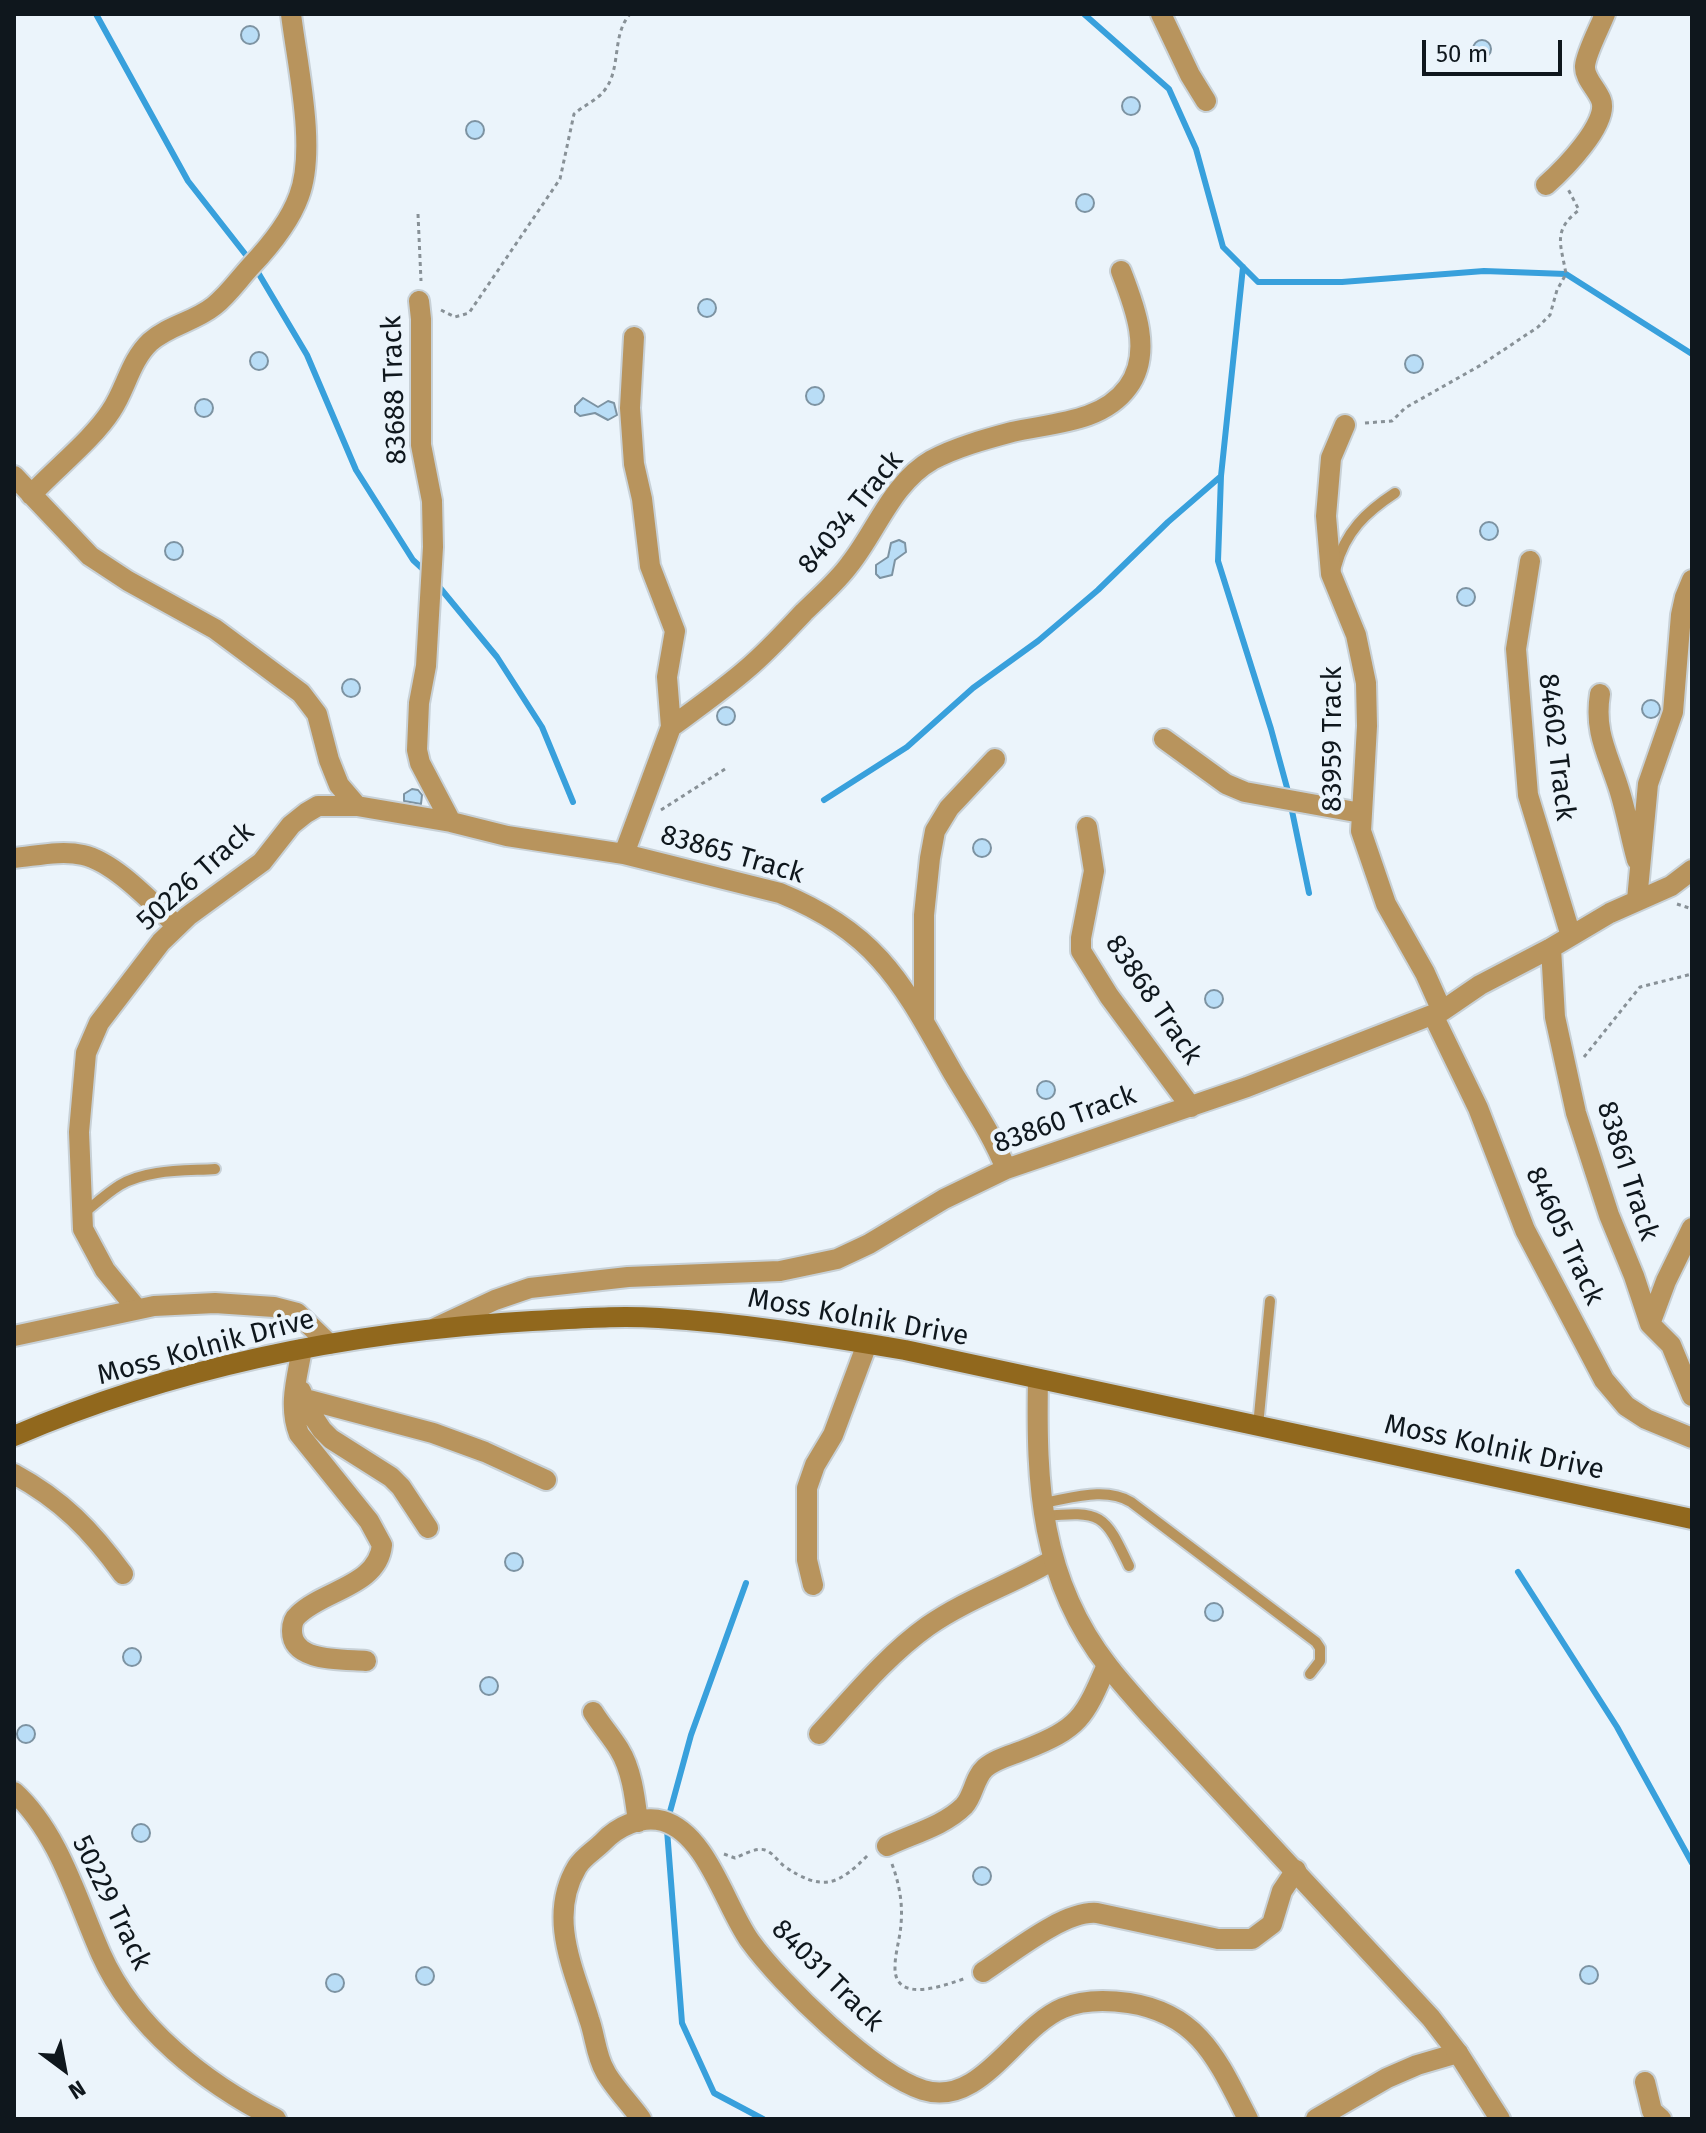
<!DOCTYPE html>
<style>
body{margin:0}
#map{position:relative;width:1706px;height:2133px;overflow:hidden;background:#ebf4fb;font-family:"Fira Sans",sans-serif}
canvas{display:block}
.frame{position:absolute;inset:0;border:16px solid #0f171d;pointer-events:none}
.north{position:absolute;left:24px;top:2029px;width:80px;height:80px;-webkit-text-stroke:6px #ebf4fb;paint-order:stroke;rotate:148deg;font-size:22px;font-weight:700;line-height:32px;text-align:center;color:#0f171d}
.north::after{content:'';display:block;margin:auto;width:28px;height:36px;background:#0f171d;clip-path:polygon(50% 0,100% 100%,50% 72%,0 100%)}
.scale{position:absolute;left:1422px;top:40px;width:140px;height:36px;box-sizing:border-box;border:4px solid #0f171d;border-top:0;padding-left:10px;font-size:24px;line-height:28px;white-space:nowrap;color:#0f171d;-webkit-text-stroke:6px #ebf4fb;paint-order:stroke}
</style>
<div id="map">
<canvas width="1706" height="2133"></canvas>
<div class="frame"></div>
<div class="north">N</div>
<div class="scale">50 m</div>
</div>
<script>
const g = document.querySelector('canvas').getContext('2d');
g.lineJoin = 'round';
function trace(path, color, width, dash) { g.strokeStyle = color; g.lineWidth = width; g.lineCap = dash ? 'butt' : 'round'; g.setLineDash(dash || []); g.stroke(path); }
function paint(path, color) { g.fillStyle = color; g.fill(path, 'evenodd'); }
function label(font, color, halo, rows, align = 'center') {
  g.font = font + ' "Fira Sans",sans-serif'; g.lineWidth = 8; g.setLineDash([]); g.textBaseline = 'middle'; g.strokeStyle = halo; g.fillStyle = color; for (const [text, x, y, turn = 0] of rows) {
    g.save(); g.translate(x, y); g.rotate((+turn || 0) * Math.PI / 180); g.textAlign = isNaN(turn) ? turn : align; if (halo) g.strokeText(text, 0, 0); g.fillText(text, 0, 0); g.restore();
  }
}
trace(new Path2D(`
 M96,14L188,181L253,264L307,355L356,470L413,560L426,572
 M1084,14L1169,89L1196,149L1223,247L1258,282H1342L1484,271L1566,274L1692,354
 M1243,267L1221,476L1218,561L1271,729L1289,795
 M436,583L497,657L542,727L573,802
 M824,800L907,747L973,688L1038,641L1098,590L1168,522L1220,477
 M1291,806L1309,893
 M1518,1572L1617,1727L1692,1863
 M668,1819L691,1735L746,1583
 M667,1830L682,2023L714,2093L763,2119`), '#38a0dc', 6);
const building = new Path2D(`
 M241 35a9 9 0 1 1 18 0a9 9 0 1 1-18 0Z
 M1473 49a9 9 0 1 1 18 0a9 9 0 1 1-18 0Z
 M1122 106a9 9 0 1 1 18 0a9 9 0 1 1-18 0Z
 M466 130a9 9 0 1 1 18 0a9 9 0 1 1-18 0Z
 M1076 203a9 9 0 1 1 18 0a9 9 0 1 1-18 0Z
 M698 308a9 9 0 1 1 18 0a9 9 0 1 1-18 0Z
 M250 361a9 9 0 1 1 18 0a9 9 0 1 1-18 0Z
 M1405 364a9 9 0 1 1 18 0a9 9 0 1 1-18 0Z
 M806 396a9 9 0 1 1 18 0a9 9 0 1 1-18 0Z
 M583,398L598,407L608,401L614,403L617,415L608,420L595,413L580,416L575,412V406Z
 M195 408a9 9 0 1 1 18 0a9 9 0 1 1-18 0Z
 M1480 531a9 9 0 1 1 18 0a9 9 0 1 1-18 0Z
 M899,540L905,543L906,552L895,560L892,575L880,578L876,574V565L888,557L891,543Z
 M165 551a9 9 0 1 1 18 0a9 9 0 1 1-18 0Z
 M1457 597a9 9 0 1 1 18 0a9 9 0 1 1-18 0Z
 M342 688a9 9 0 1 1 18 0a9 9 0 1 1-18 0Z
 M1642 709a9 9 0 1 1 18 0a9 9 0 1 1-18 0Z
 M717 716a9 9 0 1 1 18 0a9 9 0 1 1-18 0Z
 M412,789L418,790L422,795L421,804L404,801V794Z
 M973 848a9 9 0 1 1 18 0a9 9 0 1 1-18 0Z
 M1205 999a9 9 0 1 1 18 0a9 9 0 1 1-18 0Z
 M1037 1090a9 9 0 1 1 18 0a9 9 0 1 1-18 0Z
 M505 1562a9 9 0 1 1 18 0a9 9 0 1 1-18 0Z
 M1205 1612a9 9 0 1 1 18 0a9 9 0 1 1-18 0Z
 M123 1657a9 9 0 1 1 18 0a9 9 0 1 1-18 0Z
 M480 1686a9 9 0 1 1 18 0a9 9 0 1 1-18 0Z
 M17 1734a9 9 0 1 1 18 0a9 9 0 1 1-18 0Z
 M132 1833a9 9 0 1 1 18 0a9 9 0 1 1-18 0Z
 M973 1876a9 9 0 1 1 18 0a9 9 0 1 1-18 0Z
 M1580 1975a9 9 0 1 1 18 0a9 9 0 1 1-18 0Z
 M416 1976a9 9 0 1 1 18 0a9 9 0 1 1-18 0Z
 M326 1983a9 9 0 1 1 18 0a9 9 0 1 1-18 0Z`);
paint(building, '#b9ddf6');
trace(building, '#7d93a2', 2);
const service = new Path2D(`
 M1336,567C1345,532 1366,512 1395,493
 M84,1213C95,1204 107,1193 120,1185C147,1169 185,1171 215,1169
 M1258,1426L1270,1301
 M1041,1503C1069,1499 1105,1486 1131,1502L1316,1642L1320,1648V1661L1310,1674
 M1043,1516C1102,1511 1104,1513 1129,1566`);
const minor = new Path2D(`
 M1161,14L1190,75L1206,101
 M1546,185C1562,171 1610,123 1601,100C1597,89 1584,78 1585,66C1586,53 1600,27 1605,14
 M419,301L421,319V445L432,501L433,547L426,666L419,703L417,750L420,763L451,822
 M1345,425L1331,458L1326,516L1331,574L1356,635L1366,683L1367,726L1361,831L1386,904L1425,973L1442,1011
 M14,476L90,556L128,581L215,629L301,693L317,714L329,760L339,785L357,806
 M31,495C55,469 93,439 111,411C126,389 130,361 150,342C169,325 194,322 214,306C228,295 239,279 251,266C269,247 290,221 299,196C317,149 297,64 291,14
 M1530,561L1516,649L1528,795L1571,936
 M1600,694C1594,731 1607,752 1618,786C1626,810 1630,835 1637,860
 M671,727C697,708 724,689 748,668C768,651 786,631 804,612C820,596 837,582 850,564C877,530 892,483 932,460C956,447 986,439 1012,432C1051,423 1102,423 1128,387C1153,353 1135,307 1121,271
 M1164,739L1226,784L1245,792L1361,813
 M1087,827L1094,871L1081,938V951L1109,996L1191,1107
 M624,854L671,727L667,677L675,631L650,566L642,499L634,464L630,408L634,337
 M14,858C36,856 61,850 83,855C115,862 153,904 177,926
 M1637,900L1648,784L1673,712L1681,615L1685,597L1692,580
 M1551,948L1555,1017L1576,1113L1609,1215L1634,1276L1650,1324L1671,1345L1692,1396
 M1433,1015L1478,1108L1525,1230L1604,1380L1626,1406L1646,1419L1692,1438
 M924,1020V915L930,858L935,831L949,808L995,759
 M137,1309L105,1270L83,1229L79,1132L86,1053L99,1023L161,942L188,916L262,862L291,825L306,813L318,806H357L398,813L451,822L507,836L624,854L780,893C880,934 903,985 953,1073C972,1105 992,1134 1006,1169
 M1650,1324L1666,1281L1692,1228
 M435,1328L495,1300L530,1288L628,1277L780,1271L837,1259L869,1244L944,1199L1006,1169L1247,1087L1442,1011L1480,985L1551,948L1610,913L1671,886L1692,870
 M302,1349C297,1378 288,1406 299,1434L369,1521L382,1545C378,1586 323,1590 298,1615C293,1619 292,1625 292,1631C292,1663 344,1659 366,1661
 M301,1391L308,1409L322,1430L331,1439L391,1477L401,1487L428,1528
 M305,1399L433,1433L485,1452L546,1480
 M14,1474C62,1500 91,1530 123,1574
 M813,1585L807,1560V1488L815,1465L833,1435L867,1344
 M593,1712C601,1725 611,1736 619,1749C632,1770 635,1798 638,1822
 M819,1734C853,1697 887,1655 928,1626C967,1599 1012,1584 1053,1560
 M14,1792C59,1833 77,1900 101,1954C134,2028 205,2083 276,2119
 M887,1846C912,1834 944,1826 964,1806C974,1795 974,1778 985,1768C995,1759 1012,1755 1024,1750C1080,1728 1084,1718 1107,1665
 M983,1972C1011,1954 1064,1910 1097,1913L1218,1939H1252L1272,1924L1282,1891L1296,1870
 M1645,2082L1652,2111L1661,2119
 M641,2119C632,2106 611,2084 605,2071C596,2056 595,2035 589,2019C574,1970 547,1917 577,1867C583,1857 594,1851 603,1842C617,1827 641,1815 663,1821C707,1834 725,1906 750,1941C781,1984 873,2074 923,2090C981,2108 1015,2028 1063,2008C1082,2000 1108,2000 1129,2003C1200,2014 1218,2061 1248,2119
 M1316,2119L1387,2078L1417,2065L1458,2053`);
const tertiary = new Path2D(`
 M14,1336L154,1306L215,1303L274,1307L297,1313L329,1344
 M1038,1379C1036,1484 1040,1579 1108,1666C1121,1683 1135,1698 1148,1713L1431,2018L1458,2053L1500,2119`);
const secondary = new Path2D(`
 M14,1436C177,1366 355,1331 532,1321C574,1319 616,1315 659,1318C742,1323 823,1336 905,1350L1692,1519`);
trace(service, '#c8d1d7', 14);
trace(minor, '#c8d1d7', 24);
trace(tertiary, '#c8d1d7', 24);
trace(secondary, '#c8d1d7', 24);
trace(new Path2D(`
 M418,214L421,281
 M441,310L455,317L469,313L560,179L574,114C583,106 597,100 604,91C622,69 611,36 630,14
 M1365,423L1392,421L1405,408L1481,365L1538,327L1550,315L1557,290L1566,274C1561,244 1552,231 1579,210L1568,189
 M661,810L725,769
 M1677,904L1692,909
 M1584,1057L1640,987L1692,974
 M724,1854L735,1858C743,1855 756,1847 765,1850C772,1852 778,1861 784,1866C822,1892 838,1886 869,1854
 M892,1864C899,1883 903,1903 901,1924C900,1939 895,1953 895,1967C894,2005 946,1985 966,1978`), '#889197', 3, [4, 4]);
trace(service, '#b8945d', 10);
trace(minor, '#b8945d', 20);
trace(tertiary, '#b8945d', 20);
trace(secondary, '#91681d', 20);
label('28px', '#0f171d', '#ebf4fb', [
 ["83688 Track",395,390,-92],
 ["84034 Track",851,513,-51],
 ["83959 Track",1333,739,-90],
 ["84602 Track",1556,747,83],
 ["83865 Track",732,855,16],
 ["50226 Track",196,877,-42],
 ["83868 Track",1153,1000,56],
 ["83860 Track",1065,1120,-20],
 ["83861 Track",1627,1171,72],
 ["84605 Track",1564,1236,65],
 ["Moss Kolnik Drive",858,1318,10],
 ["Moss Kolnik Drive",206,1348,-15],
 ["Moss Kolnik Drive",1494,1448,12],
 ["50229 Track",111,1903,64],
 ["84031 Track",827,1976,45]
]);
</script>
